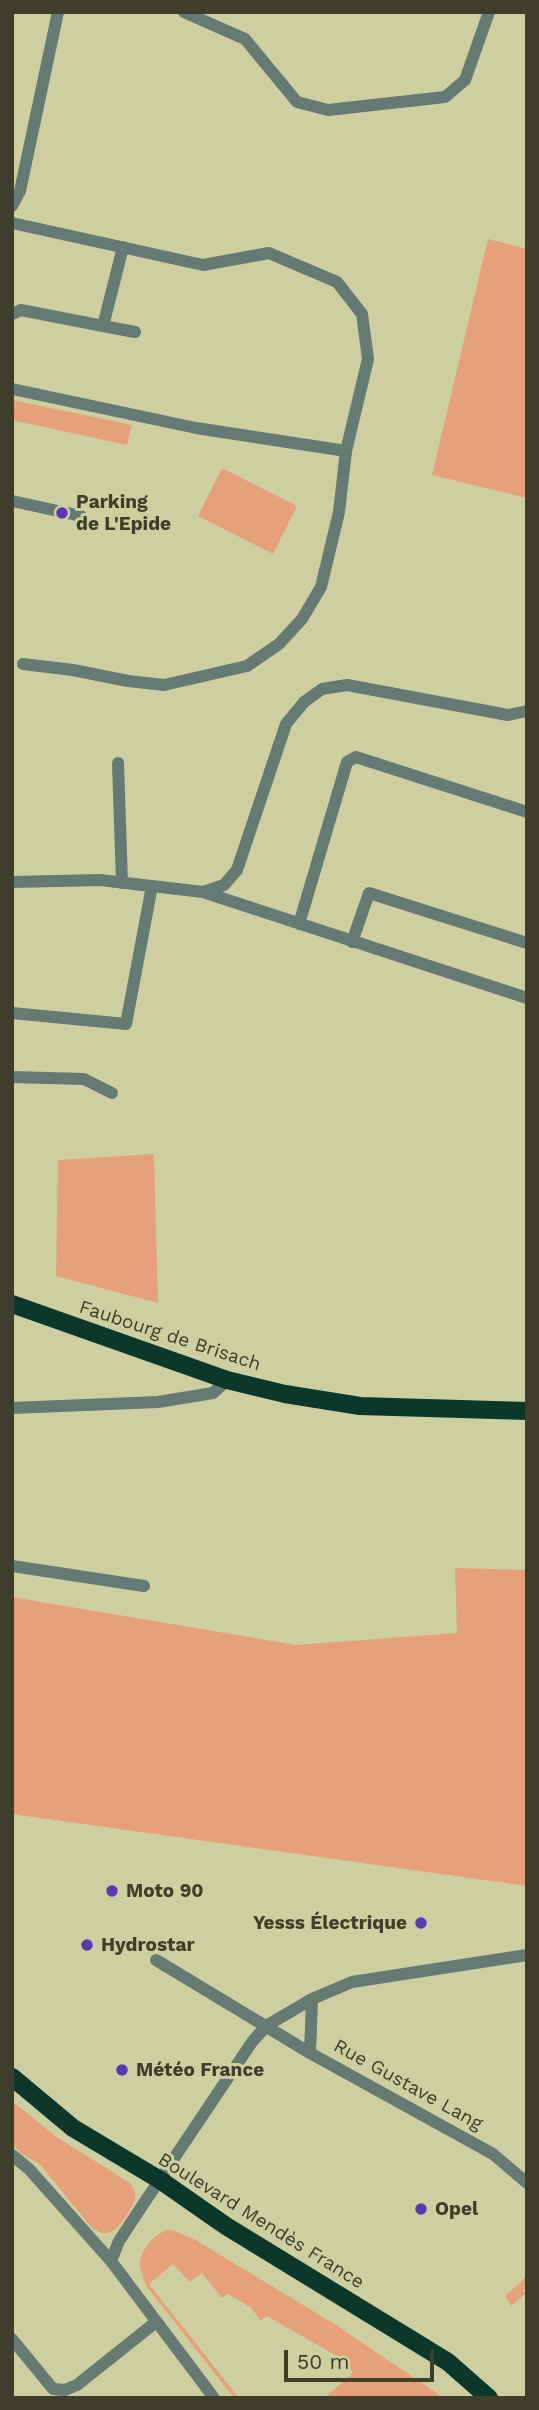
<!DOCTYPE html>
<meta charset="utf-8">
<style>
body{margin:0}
#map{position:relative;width:539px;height:2410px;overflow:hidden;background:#cdcfa0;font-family:"Work Sans",sans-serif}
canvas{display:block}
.frame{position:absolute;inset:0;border:14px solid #3e3e2b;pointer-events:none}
.scale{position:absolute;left:284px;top:2350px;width:150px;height:32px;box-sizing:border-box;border:4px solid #3e3e2b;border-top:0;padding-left:9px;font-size:21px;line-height:24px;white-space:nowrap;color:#3e3e2b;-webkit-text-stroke:5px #cdcfa0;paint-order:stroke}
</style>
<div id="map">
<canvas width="539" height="2410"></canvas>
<div class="frame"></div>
<div class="scale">50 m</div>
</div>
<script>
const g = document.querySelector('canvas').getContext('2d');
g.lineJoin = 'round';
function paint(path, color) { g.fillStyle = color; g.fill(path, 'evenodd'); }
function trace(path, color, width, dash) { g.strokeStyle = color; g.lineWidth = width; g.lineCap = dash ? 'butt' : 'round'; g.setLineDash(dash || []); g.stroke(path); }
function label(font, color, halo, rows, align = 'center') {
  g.font = font + ' "Work Sans",sans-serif'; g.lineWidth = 6; g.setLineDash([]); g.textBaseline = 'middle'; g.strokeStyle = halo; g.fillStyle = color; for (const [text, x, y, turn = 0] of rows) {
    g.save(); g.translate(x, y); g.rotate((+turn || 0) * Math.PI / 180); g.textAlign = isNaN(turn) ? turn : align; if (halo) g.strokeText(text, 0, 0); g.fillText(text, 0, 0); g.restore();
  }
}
paint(new Path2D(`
 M488,239L527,249V498L432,475Z
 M12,400L132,425L127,445L12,420Z
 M222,468L297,506L273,554L198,516Z
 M154,1154L158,1303L56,1276L58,1160Z
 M455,1568L527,1570V1886L12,1814V1597L296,1645L457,1633Z
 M12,2101L58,2138L130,2183C133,2188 136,2192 135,2199C131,2210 119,2231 107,2233C100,2234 96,2230 91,2227L40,2164L22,2154L12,2144Z
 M169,2229L194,2239L336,2325L444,2398H324L353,2373L342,2359L267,2316L261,2320L250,2307L228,2294L222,2298L202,2273L190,2282L173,2264L149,2284L239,2398H234L147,2287C144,2280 140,2272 140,2264C140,2249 156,2233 169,2229Z
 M527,2276V2288L523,2291L525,2294L511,2306L505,2296Z`), '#e7a17a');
trace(new Path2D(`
 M184,12L245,39L297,102L328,110L445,97L465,80L489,12
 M12,206L20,191L58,12
 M12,223L203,265L269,253L337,282L362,314L368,359L346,451L339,512L321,587L302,619L279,644L247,666L164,685L128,681L73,670L23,664
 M123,247L103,326L135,332
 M12,314L21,310L103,326
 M12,389L196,428L346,451
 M12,501L81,516
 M118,763L122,883
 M12,882L100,880L203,892L224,885L237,870L286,724L304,702L322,689L347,685L508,715L527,711
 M203,892L527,998
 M299,924L347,762L356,757L527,812
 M352,942L369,893L527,943
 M12,1013L126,1024L152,886
 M12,1077L84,1079L112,1093
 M12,1408L158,1402L213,1393L227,1380
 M12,1566L144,1586
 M156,1960L310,2053L493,2154L527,2183
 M310,2053L312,1999
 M12,2155L29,2169L111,2261L214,2398
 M111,2261L119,2241L142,2206L252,2042L266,2026L312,1999L352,1982L527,1955
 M12,2339L53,2389L65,2390L77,2385L156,2322`), '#647a72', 12);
trace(new Path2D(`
 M12,1304L227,1380L285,1394L360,1406L527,1411
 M12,2077L73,2128L160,2180L226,2226L448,2362L489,2398`), '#0c382c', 18);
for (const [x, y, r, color] of [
 [62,513,7,"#5938b0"],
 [112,1891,7,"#5938b0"],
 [421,1923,7,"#5938b0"],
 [87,1945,7,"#5938b0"],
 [122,2070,7,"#5938b0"],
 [421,2209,7,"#5938b0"]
]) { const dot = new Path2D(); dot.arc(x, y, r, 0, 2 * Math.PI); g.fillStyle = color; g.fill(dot); trace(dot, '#cdcfa0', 2.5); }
label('bold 19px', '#3e3e2b', '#cdcfa0', [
 ["Parking",76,502],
 ["de L'Epide",76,524],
 ["Moto 90",126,1891],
 ["Yesss Électrique",407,1923,"right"],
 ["Hydrostar",101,1945],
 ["Météo France",136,2070],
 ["Opel",435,2209]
], 'left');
label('19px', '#3e3e2b', '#cdcfa0', [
 ["Faubourg de Brisach",170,1336,18],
 ["Rue Gustave Lang",408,2085,29],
 ["Boulevard Mendès France",261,2221,32]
]);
</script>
